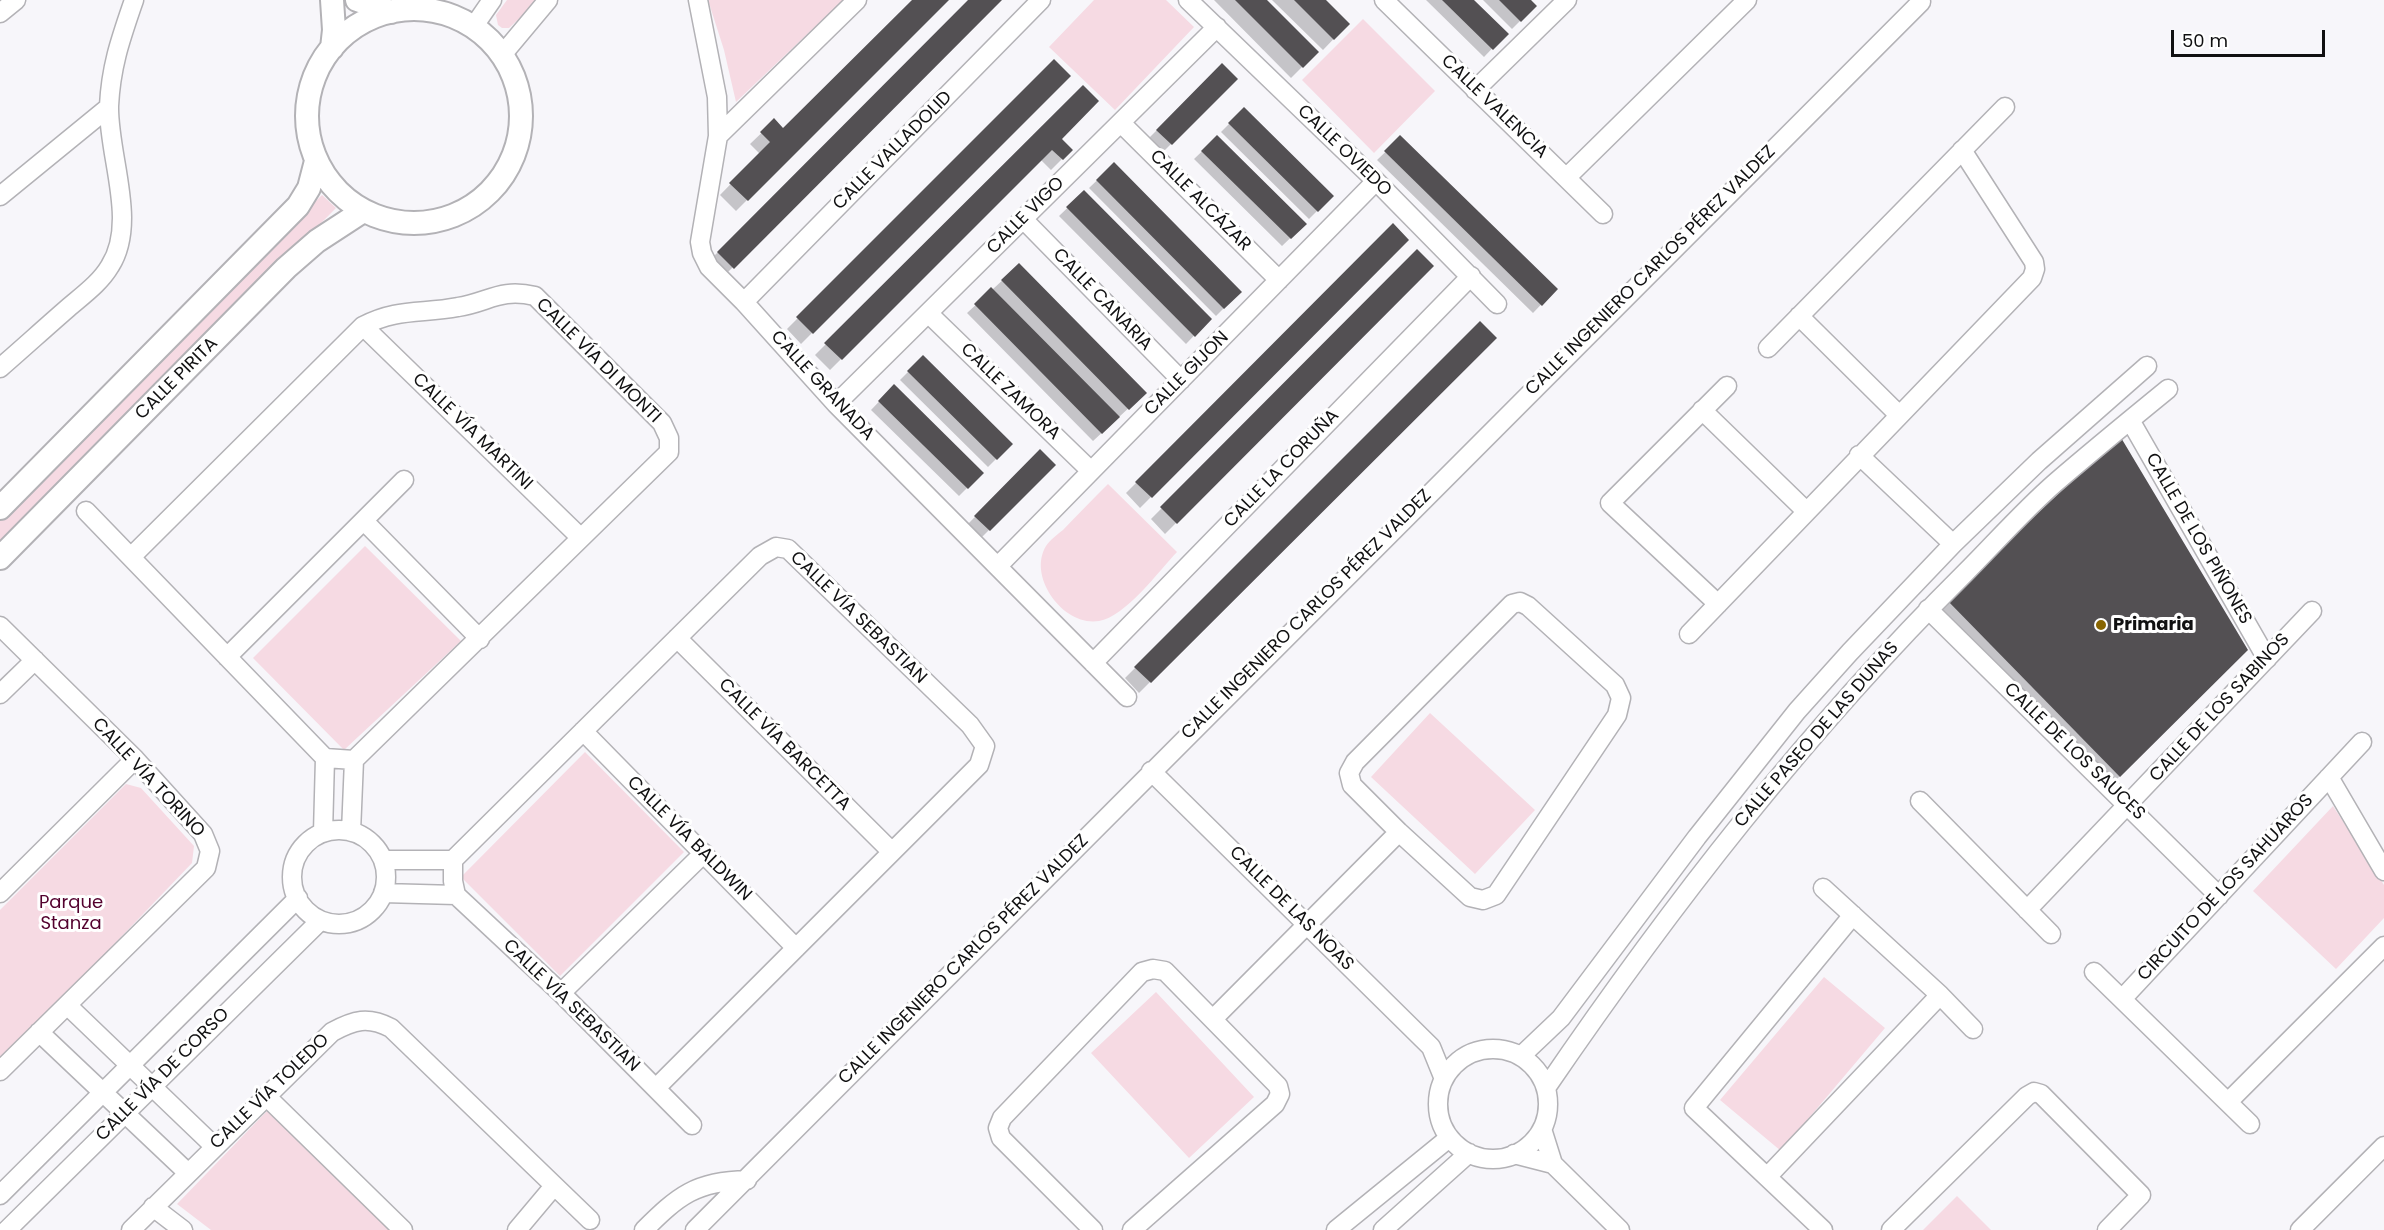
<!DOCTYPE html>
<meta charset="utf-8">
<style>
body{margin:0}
#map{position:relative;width:2384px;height:1230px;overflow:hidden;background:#f7f6fa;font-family:Poppins,sans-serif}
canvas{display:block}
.scale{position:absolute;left:2171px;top:30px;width:154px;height:27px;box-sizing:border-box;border:3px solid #101011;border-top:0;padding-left:8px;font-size:18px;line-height:21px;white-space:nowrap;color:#101011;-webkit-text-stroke:4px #fff;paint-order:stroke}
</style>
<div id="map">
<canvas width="2384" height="1230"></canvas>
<div class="scale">50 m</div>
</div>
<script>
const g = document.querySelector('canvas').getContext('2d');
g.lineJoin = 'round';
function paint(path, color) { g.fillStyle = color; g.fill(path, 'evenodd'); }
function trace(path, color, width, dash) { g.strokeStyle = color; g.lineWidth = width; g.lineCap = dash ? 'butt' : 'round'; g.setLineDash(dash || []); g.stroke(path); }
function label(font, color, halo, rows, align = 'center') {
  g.font = font + ' Poppins,sans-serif'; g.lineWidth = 6; g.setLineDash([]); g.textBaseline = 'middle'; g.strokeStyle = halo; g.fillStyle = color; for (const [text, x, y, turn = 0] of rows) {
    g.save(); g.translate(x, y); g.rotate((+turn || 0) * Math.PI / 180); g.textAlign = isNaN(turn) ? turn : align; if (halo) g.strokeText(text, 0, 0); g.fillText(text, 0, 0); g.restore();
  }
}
paint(new Path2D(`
 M507,0H539L509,28H502L498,25L496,15Z
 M708,0H843L736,102L724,50Z
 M1094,0H1166L1194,27L1115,110L1049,47Z
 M1363,19L1435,91L1374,153L1302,80Z
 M322,195L336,208L0,547V517L164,350Z
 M1108,484L1177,552C1159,571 1125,617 1099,621C1064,627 1027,577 1046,546C1050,540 1058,534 1063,530C1078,514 1093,499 1108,484Z
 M365,546L461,641L344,750L253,658Z
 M1430,713L1535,810L1475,874L1371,777Z
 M585,752L684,852L560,976L461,877Z
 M126,784L141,788L194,846L192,863L5,1058L0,1059V910Z
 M2333,806L2384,885V918L2336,969L2253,891Z
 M1824,977L1885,1028L1781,1151L1720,1100Z
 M1156,992L1254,1097L1189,1158L1091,1053Z
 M269,1109L392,1230H211L177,1204Z
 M1957,1196L1991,1230H1923Z`), '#f6dae3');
paint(new Path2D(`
 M914,0H947L736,211L720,195L760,154L750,144L774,121L783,130Z
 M970,0H1000L722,278L707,263Z
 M1214,0H1265L1317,52L1291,78Z
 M1272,0H1323L1348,24L1323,50Z
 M1426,0H1472L1506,34L1484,57Z
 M1483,0H1529L1535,6L1512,29Z
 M1054,61L1068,76L801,344L787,329Z
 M1222,65L1236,79L1163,152L1149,138Z
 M1083,87L1060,139L1071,150L1051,170L1041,160L830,370L815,355Z
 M1244,109L1332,196L1309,219L1221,132Z
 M1217,137L1305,224L1282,246L1194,159Z
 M1401,137L1556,289L1533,313L1377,160Z
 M1114,164L1240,292L1216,316L1089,188Z
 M1084,192L1210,319L1186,344L1059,216Z
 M1393,226L1407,240L1140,508L1126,493Z
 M1417,251L1432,266L1165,534L1151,519Z
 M1019,265L1145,393L1093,441L967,313Z
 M1480,324L1494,338L1139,693L1125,678Z
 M923,357L1011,444L988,467L900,380Z
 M894,386L982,473L959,496L871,410Z
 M2119,438L2246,650L2112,784L1939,608Z
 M1040,451L1054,465L981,538L967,525Z`), '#0003');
paint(new Path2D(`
 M912,0H949L748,201L729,183L770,142L760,132L774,118L783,128Z
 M968,0H1002L734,269L717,252Z
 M1235,0H1267L1319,52L1303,68Z
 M1294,0H1326L1350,24L1334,40Z
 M1442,0H1474L1509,34L1493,50Z
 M1499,0H1531L1537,6L1521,22Z
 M1054,59L1071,76L813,334L796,317Z
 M1222,63L1238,79L1172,145L1156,130Z
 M1083,85L1099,101L1062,139L1073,150L1063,160L1052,150L842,360L824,343Z
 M1244,107L1334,196L1318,212L1228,123Z
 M1217,135L1307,224L1291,239L1201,151Z
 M1400,135L1558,289L1542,306L1384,151Z
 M1114,162L1242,292L1224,309L1096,180Z
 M1084,190L1212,319L1195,337L1066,207Z
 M1393,223L1409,240L1152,498L1135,482Z
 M1417,249L1434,266L1177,524L1160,507Z
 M1019,263L1147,393L1129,410L1001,280Z
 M991,287L1120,417L1102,434L974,304Z
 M1480,321L1497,338L1151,683L1134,667Z
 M923,355L1013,444L997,460L907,371Z
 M894,384L984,473L968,489L878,401Z
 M2120,436L2248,650L2120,777L1946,599Z
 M1040,449L1056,465L990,531L974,516Z`), '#535053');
const minor = new Path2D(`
 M698,0L717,97L718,136L700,242L702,253L709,267L744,302L836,404L1127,697
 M1188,0L1376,181L1497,304
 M1384,0L1603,214
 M0,13L16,0
 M474,26L492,0
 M502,55L548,0
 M1475,90L1567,0
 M1121,123L1279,280
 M718,136L857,0
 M1566,178L1747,0
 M0,196L109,107
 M1023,219L1181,380
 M744,302L1041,0
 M928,313L1091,471
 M1799,316L1899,415
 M363,326L581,538
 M1768,348L2005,107
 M0,368C23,348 45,328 68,308C83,295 100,283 110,266C138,222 108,156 109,106C111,65 121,38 134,0
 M836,404L1217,27
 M1702,410L1806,511
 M2130,420L2267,659
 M1859,455L1953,544
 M86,511L325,758L354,760L669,452V438L662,423L535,296C500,288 489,302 458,307C422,314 397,308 363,326L131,557
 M364,521L480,639
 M998,566L1376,181
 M1520,602L1528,606L1615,685L1621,698L1617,715L1496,895L1483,900L1470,897L1399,832L1352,785L1349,773L1355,762L1512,604Z
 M1718,604L1610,503L1727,386
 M1928,609L2219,896
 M0,626L135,759L203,834L210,851L206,868L0,1071
 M1689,634L2032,278L2035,269L2034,262L1962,150
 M677,638L892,852
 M227,657L404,480
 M1093,663L1471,276
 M0,694L35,660
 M583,731L796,948
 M1151,771L1431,1047L1444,1079
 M2329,777L2384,871
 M1920,801L2051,934
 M292 877a47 47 0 1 1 94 0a47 47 0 1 1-94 0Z
 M351,832L354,760
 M323,833L325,758
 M384,860H453
 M1823,888L1940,995L1973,1029
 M0,893L135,759
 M383,893L456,895
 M2027,910L2312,611
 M2094,972L2250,1124
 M561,993L704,853
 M2122,999L2362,742
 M67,1005L214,1146
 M1213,1019L1399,832
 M39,1032L188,1173
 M1438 1104a55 55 0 1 1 110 0a55 55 0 1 1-110 0Z
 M1521,1056L1561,1018L1697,837L1797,711L1850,652L1953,544L2039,461L2147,366
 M656,1088L979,765L985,746L970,725L788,549L776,547L760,556L453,860V881L456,895L561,993L692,1125
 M1546,1088C1671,905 1807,730 1965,573C1995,543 2023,511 2055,483C2092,451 2130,420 2168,389
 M267,1097L403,1230
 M2228,1102L2384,946
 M1542,1129L1553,1164L1620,1230
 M1514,1154L1553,1164
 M1767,1177L1940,995
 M0,1195L298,898
 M153,1207L183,1230
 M7,1230L320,921
 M131,1230L332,1032C354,1020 368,1016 391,1028L590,1220
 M517,1230L554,1186
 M644,1230C678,1196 696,1181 747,1180
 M695,1230L1921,2
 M1093,1230L1001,1138L998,1128L1002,1118L1142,972L1153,969L1165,971L1278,1086L1280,1094L1275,1104L1132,1230
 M1336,1230L1449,1138
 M1383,1230L1469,1153
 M1823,1230L1694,1108L1853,915
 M1891,1230L2027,1096L2034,1092L2041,1094L2141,1195L2107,1230
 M2300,1230L2384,1146`);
const tertiary = new Path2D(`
 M357,0L391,12
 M307 116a107 107 0 1 1 214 0a107 107 0 1 1-214 0Z
 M332,48L334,30L332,0
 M0,508L298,206L309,188L316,161
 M0,558L286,268L317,241L363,211`);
trace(minor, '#b3b2b6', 21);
trace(tertiary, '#b3b2b6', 26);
trace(minor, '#fff', 18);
trace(tertiary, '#fff', 22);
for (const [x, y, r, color] of [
 [2101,625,6,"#886501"]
]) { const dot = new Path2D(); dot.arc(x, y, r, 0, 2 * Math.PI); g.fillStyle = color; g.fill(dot); trace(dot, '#fff', 2); }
label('18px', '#101011', '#fff', [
 ["CALLE VALENCIA",1494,107,44],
 ["CALLE VALLADOLID",893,151,-45],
 ["CALLE OVIEDO",1344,151,44],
 ["CALLE ALCÁZAR",1200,201,45],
 ["CALLE VIGO",1026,216,-45],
 ["CALLE INGENIERO CARLOS PÉREZ VALDEZ",1651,271,-45],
 ["CALLE CANARIA",1102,300,46],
 ["CALLE VÍA DI MONTI",598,361,45],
 ["CALLE GIJON",1187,374,-45],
 ["CALLE PIRITA",177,379,-45],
 ["CALLE GRANADA",822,386,47],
 ["CALLE ZAMORA",1010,392,44],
 ["CALLE VÍA MARTINI",472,432,44],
 ["CALLE LA CORUÑA",1282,469,-46],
 ["CALLE DE LOS PIÑONES",2198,539,60],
 ["CALLE INGENIERO CARLOS PÉREZ VALDEZ",1307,615,-45],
 ["CALLE VÍA SEBASTIAN",858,618,44],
 ["CALLE DE LOS SABINOS",2220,708,-47],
 ["CALLE PASEO DE LAS DUNAS",1817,735,-49],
 ["CALLE VÍA BARCETTA",784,745,45],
 ["CALLE DE LOS SAUCES",2074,752,44],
 ["CALLE VÍA TORINO",148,778,47],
 ["CALLE VÍA BALDWIN",689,839,45],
 ["CIRCUITO DE LOS SAHUAROS",2226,888,-47],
 ["CALLE DE LAS NOAS",1291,909,45],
 ["CALLE INGENIERO CARLOS PÉREZ VALDEZ",964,960,-45],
 ["CALLE VÍA SEBASTIAN",571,1006,44],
 ["CALLE VÍA DE CORSO",163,1075,-45],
 ["CALLE VÍA TOLEDO",270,1092,-44]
]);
label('bold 18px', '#101011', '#fff', [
 ["Primaria",2113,625]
], 'left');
label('18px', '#53012e', '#fff', [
 ["Parque",71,903],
 ["Stanza",71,924]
]);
</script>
